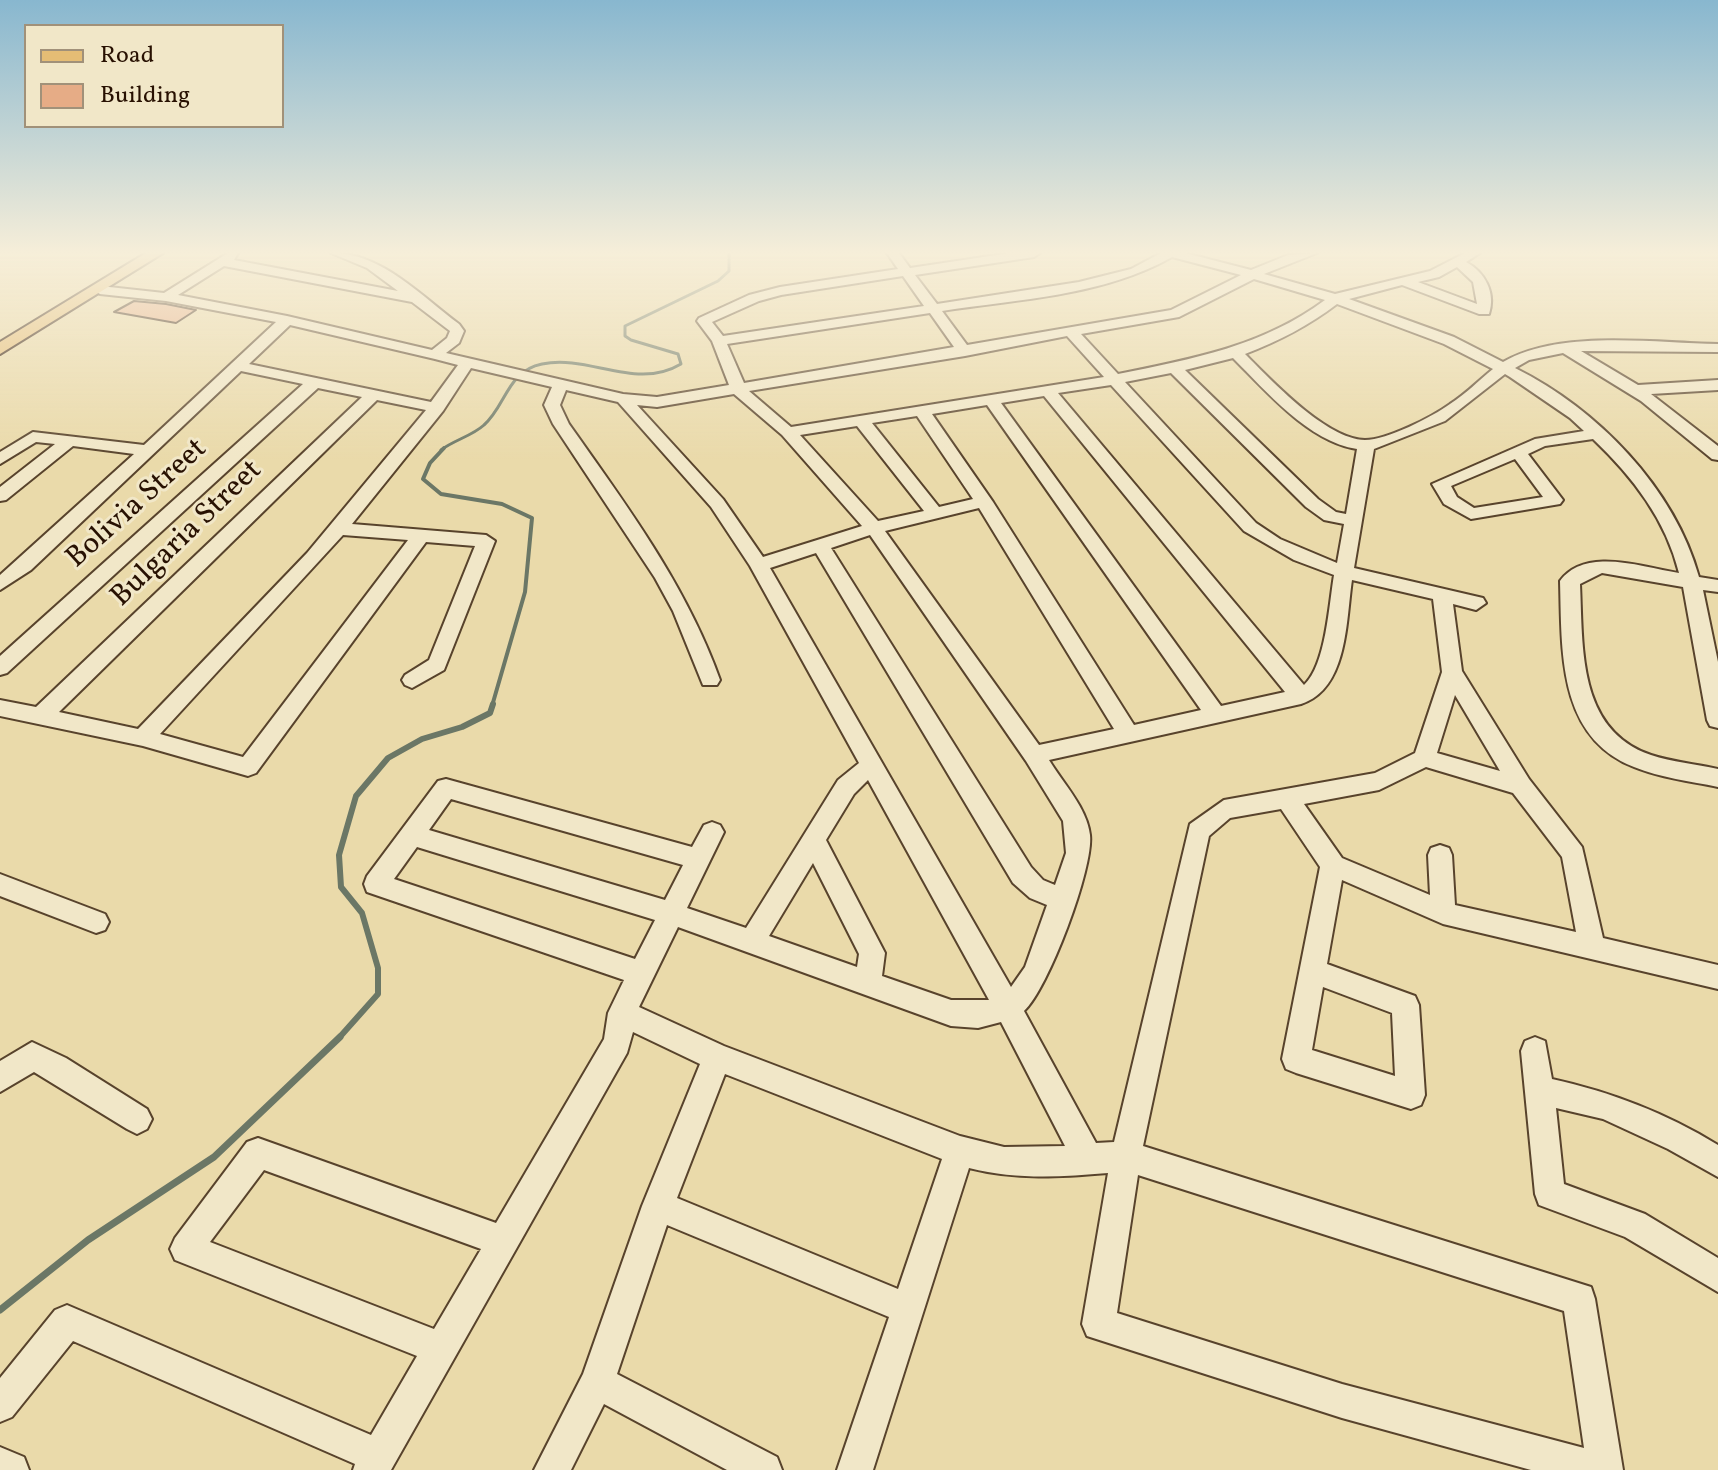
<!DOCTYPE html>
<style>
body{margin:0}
#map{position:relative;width:1718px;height:1470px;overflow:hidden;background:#eadaaa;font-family:Vollkorn,serif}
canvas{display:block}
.legend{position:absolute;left:24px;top:24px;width:260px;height:104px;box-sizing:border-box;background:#f1e7c8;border:2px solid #a19179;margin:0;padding:10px 14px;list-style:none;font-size:24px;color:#281102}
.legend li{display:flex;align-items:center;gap:16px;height:40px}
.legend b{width:40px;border:2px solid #a19179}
</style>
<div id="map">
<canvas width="1718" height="1470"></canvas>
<ul class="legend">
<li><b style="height:10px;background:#e5bd75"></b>Road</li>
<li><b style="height:22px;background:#e6ac86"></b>Building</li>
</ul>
</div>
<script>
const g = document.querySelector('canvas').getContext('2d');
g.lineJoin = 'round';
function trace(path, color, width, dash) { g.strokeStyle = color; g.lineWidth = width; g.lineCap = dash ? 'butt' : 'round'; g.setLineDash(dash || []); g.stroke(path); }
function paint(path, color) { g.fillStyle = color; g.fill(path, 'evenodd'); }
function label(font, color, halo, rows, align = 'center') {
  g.font = font + ' Vollkorn,serif'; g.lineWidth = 6; g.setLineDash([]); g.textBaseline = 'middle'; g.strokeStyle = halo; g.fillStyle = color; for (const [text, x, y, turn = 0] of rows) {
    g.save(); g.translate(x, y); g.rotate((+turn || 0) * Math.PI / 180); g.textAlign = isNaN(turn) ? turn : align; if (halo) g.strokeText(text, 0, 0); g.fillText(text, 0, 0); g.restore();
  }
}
trace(new Path2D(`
 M441,450C454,440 472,436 484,425C506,406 507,371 542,364C589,354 636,391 681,364L678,354L631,340L625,336V326L718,281L729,271V253`), '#6b7766', 3);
trace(new Path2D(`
 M444,448L430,463L423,479L441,494L502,504L532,518L525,592L492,706`), '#6b7766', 4);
trace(new Path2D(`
 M338,1039L378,994V968L362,913L341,887L339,855L356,796L388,758L422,739L462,727L490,713L493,704`), '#6b7766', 6);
trace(new Path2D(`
 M0,1310L88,1240L214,1157L340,1037`), '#6b7766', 7);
const building = new Path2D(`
 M134,301L166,304L196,310L176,323L114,312Z`);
paint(building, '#e6ac86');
trace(building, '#281102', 2);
const minor = new Path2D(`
 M228,253H238L234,260L398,291L367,268L331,253C381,252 421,296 459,324L464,331L459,343L446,353L623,394L657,397L729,385L712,341L697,321L699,318L749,295L780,287L898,269L887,253H899L910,268L1010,253H1040L1034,257L915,275L937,304L1079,282L1131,269L1161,253H1185L1251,270L1288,255L1317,253L1264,274L1335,294L1430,271L1465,253H1480L1466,262C1485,272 1496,293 1489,314H1479L1402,285L1349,299L1454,337L1503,362C1559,329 1655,343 1718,344V352L1581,351L1638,385L1718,380V390L1651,394L1718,446V460L1712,459L1641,401L1563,353L1529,360L1515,368C1597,409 1674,487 1699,577L1718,580V592L1703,590L1718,662V728L1710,726L1707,720L1683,587L1602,573L1580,584C1583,647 1577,730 1651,755C1672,762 1696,764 1718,769V787C1690,781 1661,778 1634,767C1557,737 1562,650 1560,581C1586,546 1644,568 1679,573C1666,520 1633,477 1593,439L1545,446L1528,454L1563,500L1560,504L1471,519L1444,504L1432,484L1535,439L1584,431L1570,418L1510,377L1505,374L1445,421L1374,449L1354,568L1483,598L1486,603L1476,610L1453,604L1462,671L1529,779L1582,847L1603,938L1718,965V989L1443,924L1342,880L1327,964L1415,996L1419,1005L1425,1095L1421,1105L1411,1109L1296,1073L1286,1069L1282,1059L1320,867L1281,809L1230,818L1209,836L1143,1146L1591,1287L1595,1299L1623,1470H1531L1342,1418L1087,1336L1082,1324L1108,1173C1060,1177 1017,1180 969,1168L873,1470H837L889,1317L667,1225L617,1374L777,1457L782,1470H727L604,1404L571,1470H534L583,1374L642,1206L700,1064L633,1032L627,1053L391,1470H353L355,1464L73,1341L12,1417L0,1422V1378L55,1310L67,1305L371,1435L417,1356L175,1260L170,1249L175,1238L247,1142L258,1138L496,1223L604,1039L608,1013L624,980L367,892L364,884L367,876L438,781L446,779L692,847L704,825L712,822L720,825L724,832L687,908L746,928L838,780L859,763L750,566L711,507L618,402L566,390L560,405L569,424C627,506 686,585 720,680L717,685H703L673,611L655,578L553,424L544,405L552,387L471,368L443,411L352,524L486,535L495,541L444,670L412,688L405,685L402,680L405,675L429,660L475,546L426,542L256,773L248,776L143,746L0,716V700L36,707L362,397L318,388L7,673L0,675V656L303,384L241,371L31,570L0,590V575L134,454L73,446L6,500L0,501V487L55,444L36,442L0,464V452L33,432L144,445L276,322L166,301L100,294L93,290L100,286L164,293ZM1172,257L1241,275L1171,310L967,345L942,311C1019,299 1103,296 1172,257ZM224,266L412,302L450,331L447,338L432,350L287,316L178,295ZM1457,267L1473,282L1477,304L1418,282L1439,277ZM903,276L924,306L723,336L712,322L759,301L781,295ZM1254,279L1325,300C1263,346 1193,359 1118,374L1081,334L1179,317ZM1337,304L1444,344L1493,369C1479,380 1466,394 1450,404C1432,417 1387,440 1365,440C1326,439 1271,380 1245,354C1279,341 1308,326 1337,304ZM930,313L954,347L744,383L727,344ZM290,325L435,359L458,365L431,402L249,364ZM1067,336L1104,377L791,427L749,391L965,356ZM1233,358C1266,391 1309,442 1357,449L1346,514L1336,512L1318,499L1185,370ZM1171,373L1306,507L1324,520L1344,524L1337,563L1280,539L1256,523L1125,382ZM1111,385L1244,531L1294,560L1334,575C1329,604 1326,665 1304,685L1058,393ZM734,394L782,435L862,526L763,557L723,499L637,405L657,407ZM1044,396L1285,692L1221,706L1001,403ZM377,400L426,410L307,553L138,729L59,712ZM987,405L1201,710L1134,725L993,502L932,414ZM917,416L973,499L939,507L872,423ZM857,426L924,511L878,521L800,435ZM1515,459L1543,497L1474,508L1457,497L1451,486ZM979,508L1114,729L1039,745L885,531ZM343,535L408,540L243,757L160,734ZM870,535L1026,761L1063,821L1066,853L1055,885L1043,880L1031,867L831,548ZM816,553L1013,883L1030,898L1047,905L1025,967L1011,987L770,568ZM1352,580L1433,599L1442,672L1415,753L1375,773L1224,800L1190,824L1114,1142L1096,1143L1024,1011C1048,990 1094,867 1090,835C1087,808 1063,783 1049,760L1301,704C1348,689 1346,620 1352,580ZM1455,695L1500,771L1437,753ZM1426,767L1513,793L1562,857L1576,932L1455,905L1452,855L1449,848L1440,845L1431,848L1428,855L1430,895L1342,858L1304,804L1379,790ZM868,780L989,1000H951L882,976L885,953L826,840L854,794ZM451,799L683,865L665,900L429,830ZM417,847L655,920L635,959L394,879ZM813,863L859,954L857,967L769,936ZM678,927L951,1026L978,1028L1001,1022L1065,1146L1004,1147L960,1136L724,1046L639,1007ZM1323,987L1392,1013L1395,1076L1312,1050ZM725,1074L942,1159L898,1289L677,1198ZM264,1170L481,1249L434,1329L210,1242ZM1138,1175L1564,1311L1584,1448L1342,1384L1117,1313Z
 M0,874L105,914L109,922L105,930L96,933L0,896Z
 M1535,1037L1545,1041L1552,1079C1611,1092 1666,1113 1718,1145V1177L1668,1149L1603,1119L1556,1108L1564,1184L1645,1214L1718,1258V1292L1625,1237L1539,1205L1535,1194L1521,1051L1525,1041Z
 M32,1042L66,1058L147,1109L152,1119L147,1129L137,1134L127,1129L34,1072L0,1092V1061Z
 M0,1447L24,1457L29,1470H0Z`);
const major = new Path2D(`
 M146,253H163L0,354V342Z`);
trace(minor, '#58432c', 4);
trace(major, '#281102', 4);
paint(minor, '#f1e7c8');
paint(major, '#e5bd75');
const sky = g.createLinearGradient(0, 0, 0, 459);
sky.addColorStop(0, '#88b7cf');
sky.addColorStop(0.55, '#f6eed9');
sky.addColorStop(1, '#f6eed900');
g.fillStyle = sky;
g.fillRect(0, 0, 1718, 459);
label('30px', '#281102', '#f1e7c8', [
 ["Bolivia Street",138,505,-42],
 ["Bulgaria Street",188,535,-44]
]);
</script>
